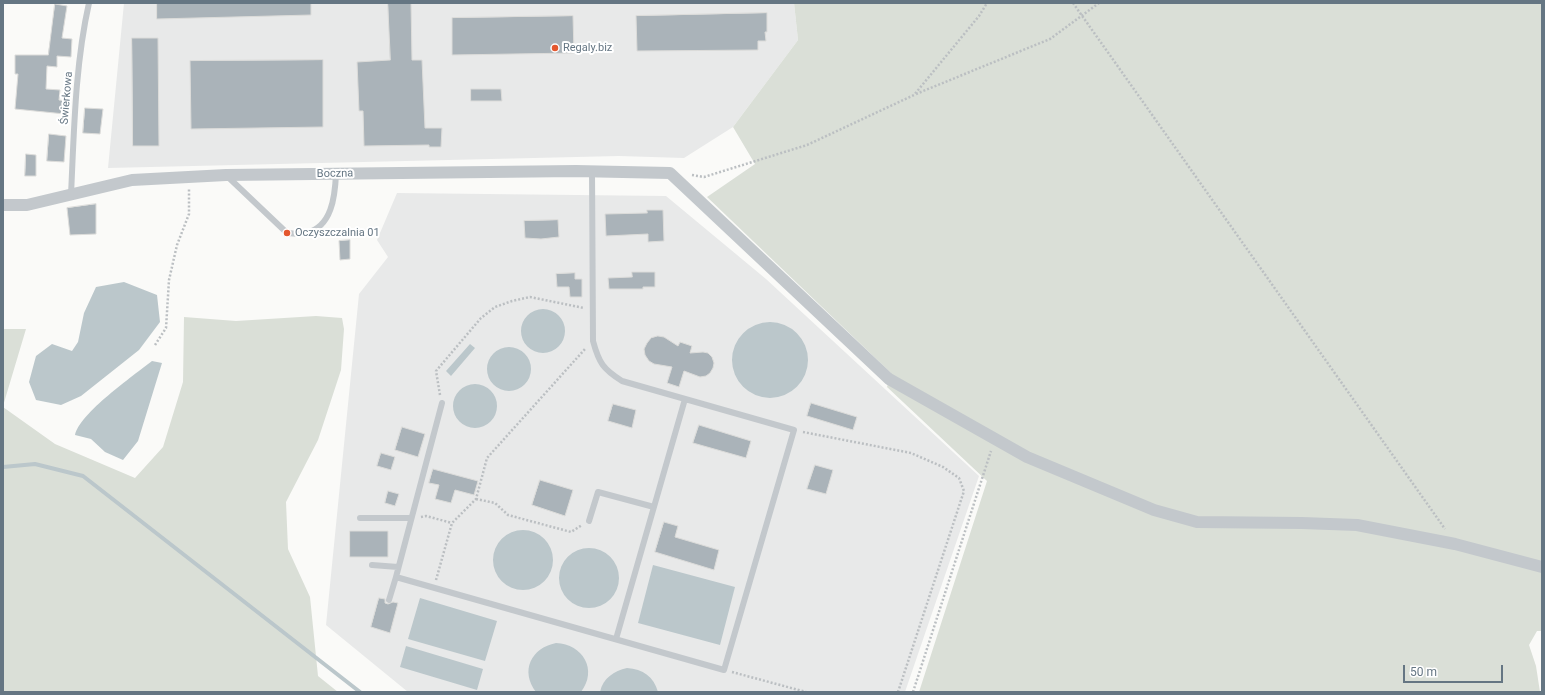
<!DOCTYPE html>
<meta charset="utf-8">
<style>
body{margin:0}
#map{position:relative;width:1545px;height:695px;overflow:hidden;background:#fafaf8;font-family:Roboto,sans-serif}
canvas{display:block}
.frame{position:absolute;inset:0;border:4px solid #657683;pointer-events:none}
.scale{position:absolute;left:1403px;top:665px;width:100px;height:18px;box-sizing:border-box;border:2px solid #657683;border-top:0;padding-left:5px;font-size:12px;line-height:14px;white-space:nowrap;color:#657683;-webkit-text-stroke:3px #fff;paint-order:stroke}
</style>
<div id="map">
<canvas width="1545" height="695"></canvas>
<div class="frame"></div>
<div class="scale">50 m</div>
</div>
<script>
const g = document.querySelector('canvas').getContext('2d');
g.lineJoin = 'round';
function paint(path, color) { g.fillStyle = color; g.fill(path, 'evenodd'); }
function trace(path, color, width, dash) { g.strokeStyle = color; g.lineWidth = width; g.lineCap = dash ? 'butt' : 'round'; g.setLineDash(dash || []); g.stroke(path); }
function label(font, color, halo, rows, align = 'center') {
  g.font = font + ' Roboto,sans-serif'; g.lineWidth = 4; g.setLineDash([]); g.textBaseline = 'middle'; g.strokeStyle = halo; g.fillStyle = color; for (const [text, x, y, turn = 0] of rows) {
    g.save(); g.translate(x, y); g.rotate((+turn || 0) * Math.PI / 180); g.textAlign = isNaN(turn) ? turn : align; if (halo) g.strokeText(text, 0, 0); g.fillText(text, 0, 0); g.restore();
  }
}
paint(new Path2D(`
 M124,3H794L798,40L733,127L684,158L619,156L108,168Z
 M397,193L666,196L766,279L979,476L905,692H408L326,625L359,294L388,257L377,240Z`), '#e8e9e9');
paint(new Path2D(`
 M794,3H1542V631H1537L1529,645L1536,666L1540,692H919L987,481L887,387L891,373L707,197L755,164L733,127L798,40Z
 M316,316L342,318L344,329L341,370L318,440L286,502L288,549L310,597L318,676L338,692H3V407L55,444L135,478L163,447L183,382L184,317L236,321Z
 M3,329H26L3,406Z`), '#dadfd7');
paint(new Path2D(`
 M124,282L157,295L160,322L139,350L81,396L61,405L36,400L29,382L36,356L52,344L72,351L78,342L84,313L96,287Z
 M521 331a22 22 0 1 1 44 0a22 22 0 1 1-44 0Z
 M732 360a38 38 0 1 1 76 0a38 38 0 1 1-76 0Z
 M470,344L475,348L451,376L446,371Z
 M487 369a22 22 0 1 1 44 0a22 22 0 1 1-44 0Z
 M152,361L162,363L138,441L123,460L105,452L91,439L75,435C80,413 133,376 152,361Z
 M453 406a22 22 0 1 1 44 0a22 22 0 1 1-44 0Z
 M493 560a30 30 0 1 1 60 0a30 30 0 1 1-60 0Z
 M559 578a30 30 0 1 1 60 0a30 30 0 1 1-60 0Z
 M653,565L735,587L720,645L638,623Z
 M420,598L497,621L485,661L408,639Z
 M556,643C583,644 598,670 581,692H536C520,671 531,648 556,643Z
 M406,646L483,669L477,690L400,667Z
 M627,668C643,669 654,677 658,692H600C603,678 614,671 627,668Z`), '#bbc7cb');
trace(new Path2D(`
 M3,467L35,464L83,476L360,692`), '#bbc7cb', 4);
const building = new Path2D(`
 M157,3H311V15L157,19Z
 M388,3H411L412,60H422L425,128H442L441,147H429V145L364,146L363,111H359L357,62L390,60Z
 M55,4L67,6L62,38L72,39L71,57L57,56V67L47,66L46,89L60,90L59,100L66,101L65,114L15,109L18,74H15V55H48Z
 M767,13V32H765L766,41H758V50L637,51L636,16Z
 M573,16L574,53L452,55V18Z
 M132,38H158L159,146H133Z
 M323,60V127L191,129L190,61Z
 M471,89H501L502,101H471Z
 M85,108L103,109L100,134L83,133Z
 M49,134L66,136L64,162L47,161Z
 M26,154L36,155V176H25Z
 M96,204V234L70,235L67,208Z
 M647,210H663L664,241L648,242V234L606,236L605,214L647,213Z
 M558,220L559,237L541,239L525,238L524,221Z
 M350,240V259L340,260L339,241Z
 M632,272H655V287H643V289H609L608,278L632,277Z
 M575,273V279H582V297H570L569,287H557L556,274Z
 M658,336L664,337L678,346L680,342L692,346L690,353L703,352L708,353L712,357L714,363L713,368L710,373L706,376L700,377L684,371L679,387L667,383L672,367L654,364L649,361L645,355L644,349L647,343L651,338Z
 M811,403L857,417L853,430L807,416Z
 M613,404L636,410L632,428L608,421Z
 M699,425L751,441L746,458L693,443Z
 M402,427L425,434L418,457L395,450Z
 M381,453L395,457L391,470L377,466Z
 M815,465L833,470L826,494L807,489Z
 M433,469L478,481L474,495L455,490L451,503L435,499L439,485L429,483Z
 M540,480L573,490L565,516L532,505Z
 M388,491L399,494L395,506L385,503Z
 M664,522L678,526L675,537L719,550L714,570L655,552Z
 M350,531H388V557H350Z
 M379,598L385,599V603L388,604L393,602L398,603L390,633L371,627Z`);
paint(building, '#aab3b9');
trace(building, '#dcdcda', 1);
trace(new Path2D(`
 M1073,3L1445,529
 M916,94L1050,39L1099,3
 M692,175L704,177L807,145L914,95L979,16L987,3
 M155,345L166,328L169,280L177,245L189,214V188
 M440,395L436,371L481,318L495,307L512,301L530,297L584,308
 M803,432L911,453L943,467L959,478L964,491L898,692
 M476,499L495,503L508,515L571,532L582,525
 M421,517L426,516L452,523
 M436,580L452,523L476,499L487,458L585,349
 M732,672L806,692
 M913,692L991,451`), '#bbbfc2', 2.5, [2, 2]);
trace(new Path2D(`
 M228,177L287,233C293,233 300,235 306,233C332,227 335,196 336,174
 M71,195C74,132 75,65 89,3
 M442,403L396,577L724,670L794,430L622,381C603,369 599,363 593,341L592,171
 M360,518H411
 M589,521L598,492L654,507
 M372,565L398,567
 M389,600L396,577
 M616,639L685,399`), '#c3c8cc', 6);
trace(new Path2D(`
 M3,205H27L132,180L226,175L576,171L670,173L889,379L1027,457L1154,510L1197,522L1302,523L1357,525L1455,544L1542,567`), '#c3c8cc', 12);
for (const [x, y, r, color] of [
 [555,48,4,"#e4572e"],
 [287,233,4,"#e4572e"]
]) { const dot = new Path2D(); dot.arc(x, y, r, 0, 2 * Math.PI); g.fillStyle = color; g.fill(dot); trace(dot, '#fff', 1.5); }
label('11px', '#657683', '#fff', [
 ["Regaly.biz",563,48],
 ["Oczyszczalnia 01",295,233]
], 'left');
label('11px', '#657683', '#fff', [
 ["Świerkowa",67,98,-85],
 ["Boczna",335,174,-1]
]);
</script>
